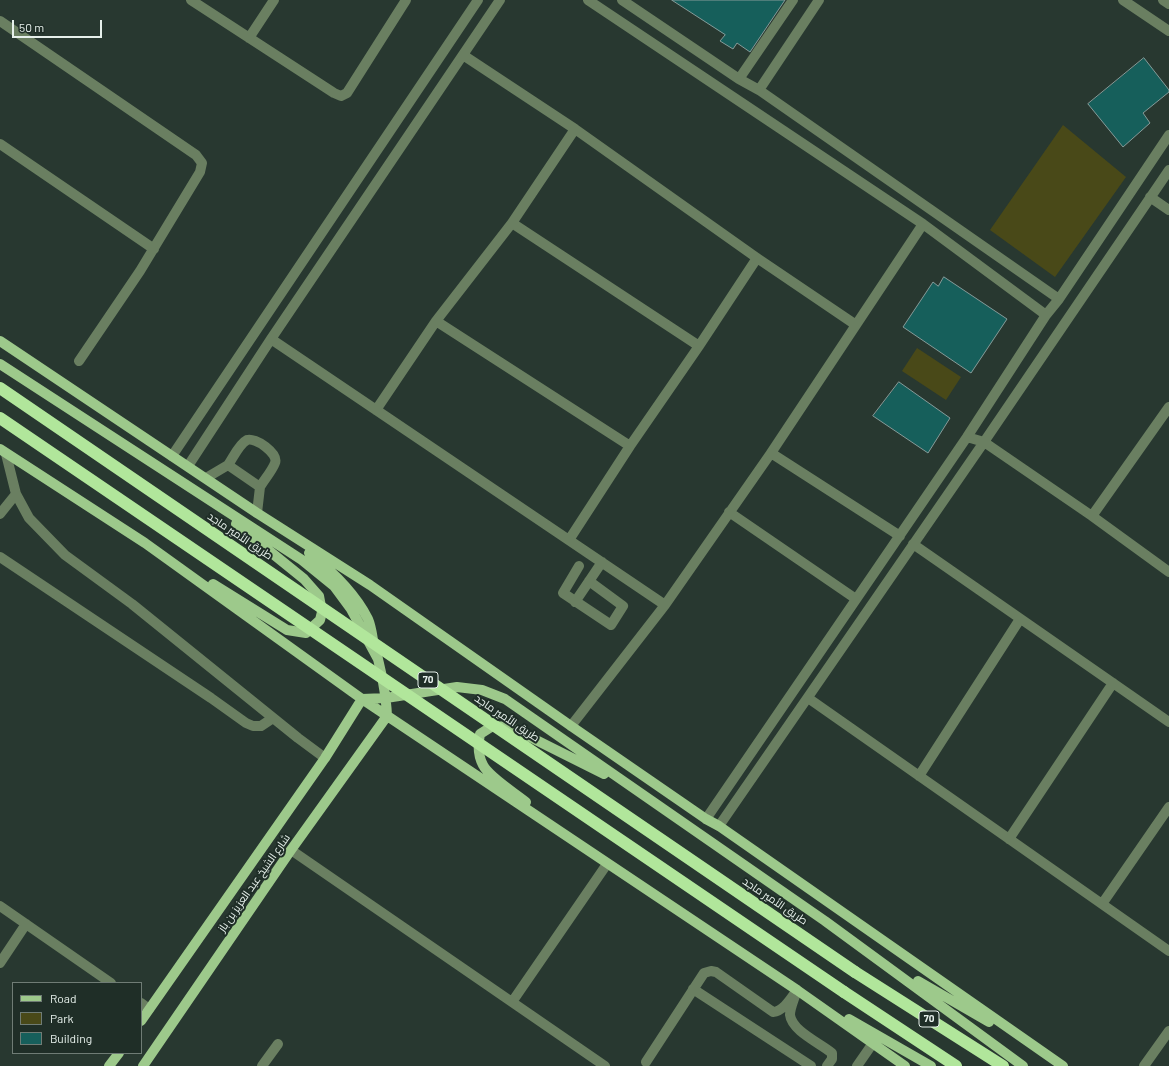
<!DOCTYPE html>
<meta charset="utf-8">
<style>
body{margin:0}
#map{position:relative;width:1169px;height:1066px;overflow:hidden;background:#283830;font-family:Barlow,sans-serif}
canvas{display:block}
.legend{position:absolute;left:12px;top:982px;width:130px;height:72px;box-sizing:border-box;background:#1f2e27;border:1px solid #6f7c75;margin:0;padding:5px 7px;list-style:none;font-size:12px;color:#e6f0eb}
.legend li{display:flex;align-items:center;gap:8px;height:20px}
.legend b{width:20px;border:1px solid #6f7c75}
.scale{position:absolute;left:12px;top:20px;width:90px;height:18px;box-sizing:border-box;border:2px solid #e6f0eb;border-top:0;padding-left:5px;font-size:12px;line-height:14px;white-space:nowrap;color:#e6f0eb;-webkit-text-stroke:3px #1f2e27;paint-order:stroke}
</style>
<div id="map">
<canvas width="1169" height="1066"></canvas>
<ul class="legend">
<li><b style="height:5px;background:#9dc98b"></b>Road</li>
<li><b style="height:11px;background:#494918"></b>Park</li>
<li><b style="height:11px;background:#165f5b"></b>Building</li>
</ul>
<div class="scale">50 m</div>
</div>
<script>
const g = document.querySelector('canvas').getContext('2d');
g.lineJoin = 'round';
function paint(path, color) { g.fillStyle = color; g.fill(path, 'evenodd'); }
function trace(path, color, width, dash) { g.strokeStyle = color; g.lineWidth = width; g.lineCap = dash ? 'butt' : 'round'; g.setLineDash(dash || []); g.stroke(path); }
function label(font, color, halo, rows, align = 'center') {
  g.font = font + ' Barlow,Cairo,sans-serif'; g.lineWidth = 4; g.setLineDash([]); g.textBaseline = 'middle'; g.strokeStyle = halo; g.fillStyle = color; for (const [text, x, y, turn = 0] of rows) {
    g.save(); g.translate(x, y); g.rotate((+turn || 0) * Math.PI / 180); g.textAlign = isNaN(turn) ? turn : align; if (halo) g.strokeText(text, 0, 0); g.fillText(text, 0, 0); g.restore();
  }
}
paint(new Path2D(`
 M1063,125L1126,177L1055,277L990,230Z
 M917,348L961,377L946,400L902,371Z`), '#494918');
const building = new Path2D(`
 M672,0H785L750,52L737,43L733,49L720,41L725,35Z
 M1144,58L1169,90V92L1143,113L1150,123L1123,147L1088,104Z
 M944,277L1007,319L971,373L903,327L933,282L938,286Z
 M899,382L950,418L928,453L873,416Z`);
paint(building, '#165f5b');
trace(building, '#869b99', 1);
trace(new Path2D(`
 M191,0L334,93L341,96L347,93L406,0
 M588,0L923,224L1046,315
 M622,0L739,79L759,90L1059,299
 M1123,0L1169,31
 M1163,0L1169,4
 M0,21L196,155L202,163L200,172L140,271L79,361
 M249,38L274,0
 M463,55L575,129L757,258L856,325
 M739,79L793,0
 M759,90L819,0
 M0,144L154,249
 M1150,197L1169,210
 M512,223L699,346
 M436,321L630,446
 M271,339L665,605
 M376,410L436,321L512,223L575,129
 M967,437L984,442L1092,516L1169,572
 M771,453L900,536
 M6,454L16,494L29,518L65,555L132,604L298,738L325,758
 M172,456L478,0
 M228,465C233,458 239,444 247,440C255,437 279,453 275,463C272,471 264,480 260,487
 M188,466L271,339L500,0
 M206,478L228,465L260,487L257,513
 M729,512L856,599
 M0,514L16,494
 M1092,516L1169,407
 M569,540L630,446L699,346L757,258
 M913,544L1169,722
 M0,557L211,698L246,723L253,726H261L273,718
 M579,566L563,593L611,625L623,606L589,581
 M575,602L602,562
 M808,698L1169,951
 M571,726L665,605L771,453L923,224
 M919,776L1020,619
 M706,819L967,437L1046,315L1059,299L1169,135
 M719,826L984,442L1169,170
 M1009,839L1113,683
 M291,850L605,1066
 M1102,904L1169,807
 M0,906L111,983
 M0,963L26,924
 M693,989L811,1066
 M795,996C793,1002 790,1009 790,1015C792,1031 820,1043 832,1053V1059L827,1066
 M512,1002L607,864
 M141,1003L149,1009
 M646,1062L704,973L711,971L716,972L773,1012C784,1011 791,998 797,990
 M262,1066L278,1044
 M857,1066L873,1043
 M1144,1066L1169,1031`), '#6a7f61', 10);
trace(new Path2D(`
 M0,341L257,513L370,585L571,726L706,819L719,826L1063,1066
 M0,364L302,560L334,586L351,609L378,659
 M0,449L145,543L362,699L797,990L905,1066
 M309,553C332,571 355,593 368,619C371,626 372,634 373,640C380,665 386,690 387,716
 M213,584L287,630L306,633L320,620L322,612L319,596L304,579L236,524
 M362,699L386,698L457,687L482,690L505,699L825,921L1023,1066
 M526,802C515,793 489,777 483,765C478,756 478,744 480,734L491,727L508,726L604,774
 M918,981L989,1022
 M849,1019L931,1066
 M141,1021L325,758L362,699
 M109,1066L119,1053
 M143,1066L291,850L387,716`), '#9dc98b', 10);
trace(new Path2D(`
 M855,972L1003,1066
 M844,992L956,1066`), '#b1e69b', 12);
trace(new Path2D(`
 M0,388L855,972
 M0,418L844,992`), '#b1e69b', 12);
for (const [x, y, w] of [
 [428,680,20],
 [929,1019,20]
]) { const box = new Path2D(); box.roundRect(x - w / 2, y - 8, w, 16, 3); g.fillStyle = '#1f2e27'; g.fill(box); trace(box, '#e6f0eb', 1); }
label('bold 10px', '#e6f0eb', null, [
 ["70",428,680],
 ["70",929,1019]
]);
label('11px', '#e6f0eb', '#1f2e27', [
 ["طريق الأمير ماجد",240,536,34],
 ["طريق الأمير ماجد",507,718,34],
 ["شارع الشيخ عبد العزيز بن باز",254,883,-55],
 ["طريق الأمير ماجد",775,901,34]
]);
</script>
